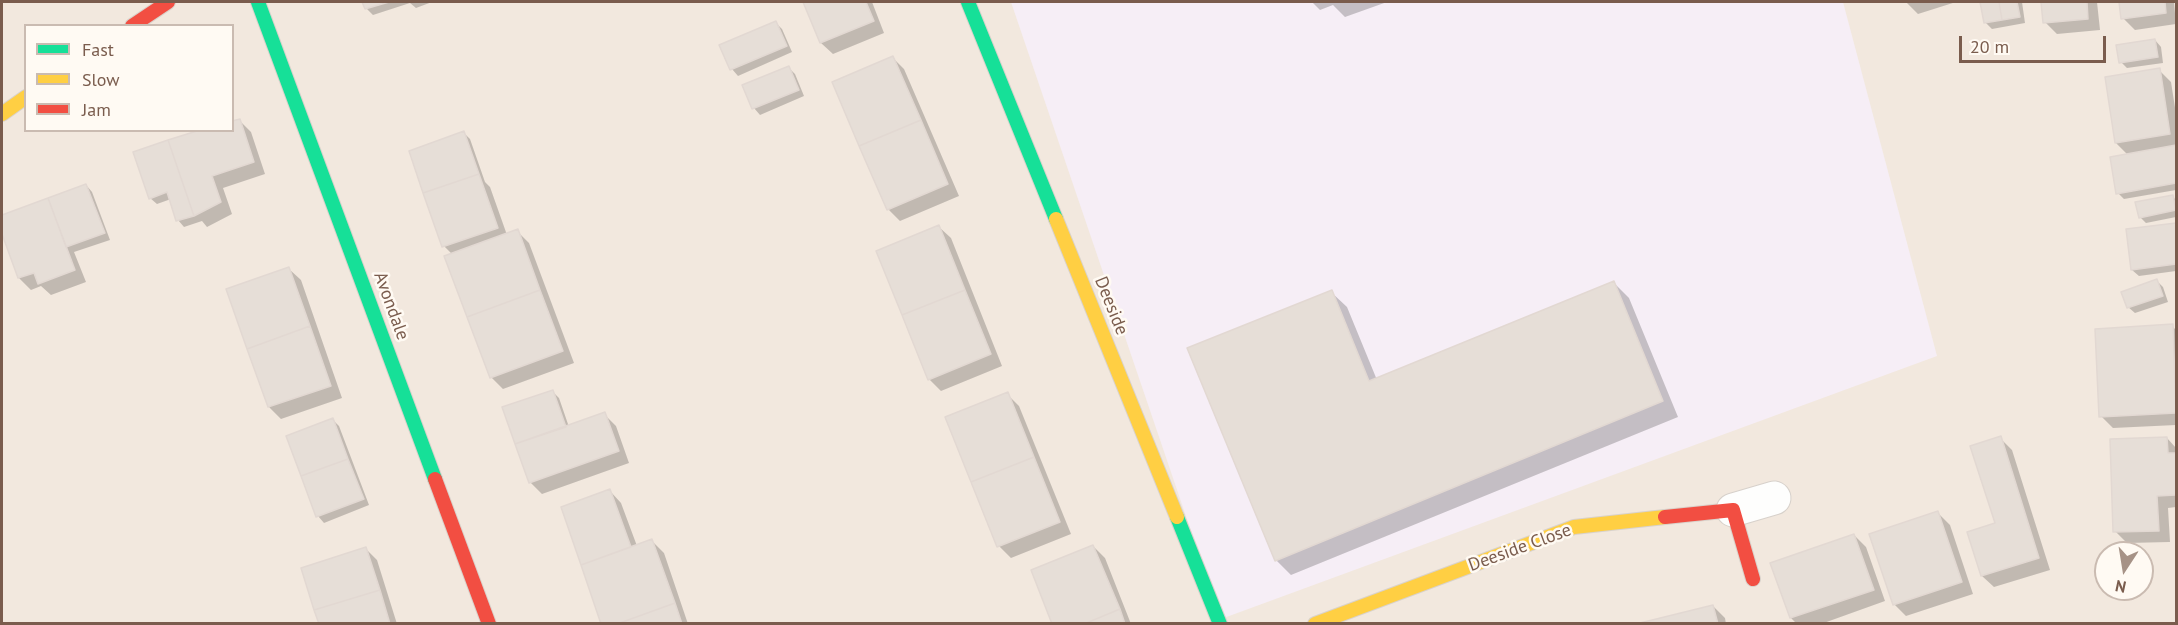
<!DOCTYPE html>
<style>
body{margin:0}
#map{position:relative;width:2178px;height:625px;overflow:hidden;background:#f9f5f0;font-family:"PT Sans",sans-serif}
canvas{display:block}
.frame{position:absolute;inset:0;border:3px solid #7a5c4d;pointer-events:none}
.legend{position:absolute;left:24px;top:24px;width:210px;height:108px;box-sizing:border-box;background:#fffaf3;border:2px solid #cabbb1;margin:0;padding:8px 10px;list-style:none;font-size:18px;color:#7a5c4d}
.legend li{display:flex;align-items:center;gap:12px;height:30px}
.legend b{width:30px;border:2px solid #cabbb1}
.north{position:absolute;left:2094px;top:541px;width:60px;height:60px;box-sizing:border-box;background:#fffaf3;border:2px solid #cabbb1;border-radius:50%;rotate:192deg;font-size:16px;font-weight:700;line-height:24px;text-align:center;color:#7a5c4d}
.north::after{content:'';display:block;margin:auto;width:21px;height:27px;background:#a69286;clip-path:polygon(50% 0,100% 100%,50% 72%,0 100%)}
.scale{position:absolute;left:1959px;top:36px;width:147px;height:27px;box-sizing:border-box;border:3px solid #7a5c4d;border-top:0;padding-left:8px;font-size:18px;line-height:21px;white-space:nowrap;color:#7a5c4d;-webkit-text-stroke:4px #fffaf3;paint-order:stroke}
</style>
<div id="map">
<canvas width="2178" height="625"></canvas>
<div class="frame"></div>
<ul class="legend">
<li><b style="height:8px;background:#16e098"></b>Fast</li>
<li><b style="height:8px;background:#ffcf43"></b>Slow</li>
<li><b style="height:8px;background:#f24e42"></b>Jam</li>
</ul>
<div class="north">N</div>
<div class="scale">20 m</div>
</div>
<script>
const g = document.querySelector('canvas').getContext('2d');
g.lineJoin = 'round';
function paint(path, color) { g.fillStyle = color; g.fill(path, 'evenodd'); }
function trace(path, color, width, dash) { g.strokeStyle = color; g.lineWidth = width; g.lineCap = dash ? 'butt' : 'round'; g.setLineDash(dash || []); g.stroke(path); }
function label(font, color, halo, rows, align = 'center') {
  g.font = font + ' "PT Sans",sans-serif'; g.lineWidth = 5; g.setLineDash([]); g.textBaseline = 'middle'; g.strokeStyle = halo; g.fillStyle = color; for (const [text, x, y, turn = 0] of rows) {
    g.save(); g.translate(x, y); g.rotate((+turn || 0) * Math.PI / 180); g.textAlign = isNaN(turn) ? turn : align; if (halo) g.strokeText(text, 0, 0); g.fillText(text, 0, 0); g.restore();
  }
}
paint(new Path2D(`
 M2,2H2176V623H2ZM26,26H232V130H26ZM2106,553H2142V589H2106Z`), '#f2e8de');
paint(new Path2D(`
 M1011,2H1843L1937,356L1221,619Z`), '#f6eef6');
paint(new Path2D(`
 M364,2H432L416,8L410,3L373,15L367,9Z
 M804,2H872L884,33L833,54L821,43Z
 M1312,2H1387L1345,17L1333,5L1320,10Z
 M1906,2H1956L1918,14Z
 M1982,2H2022L2025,23L1992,29L1985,22Z
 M2043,2H2097L2100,30L2057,34L2045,22Z
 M2120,2H2174L2176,24L2135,30L2123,18Z
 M775,22L782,29L792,52L738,76L732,69L721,46Z
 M2155,40L2161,47L2163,63L2127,68L2121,62Z
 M892,57L904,69L959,196L900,221L889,210L834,83Z
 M789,68L795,74L804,96L760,115L754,108Z
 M2159,70L2171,82L2176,114V190L2124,199L2118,193L2128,155L2116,143Z
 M239,120L251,132L265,174L223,188L232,214L207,227L202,221L184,227L178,220L171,199L157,204L150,198L232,130Z
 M464,133L470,139L485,182L490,187L507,235L517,231L529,243L574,363L503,389L491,377L453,255L444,246Z
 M86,185L92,192L110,240L74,252L86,282L51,295L41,286L31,290L19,278L2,230V216Z
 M2173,197L2176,200V217L2146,223L2140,217Z
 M2176,224V271L2139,276L2132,270L2127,231Z
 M939,227L951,238L1002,366L941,391L929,379Z
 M289,269L301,280L342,398L281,419L269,407Z
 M2157,281L2163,287L2168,302L2135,313L2128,307Z
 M1613,282L1629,298L1678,417L1291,575L1276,560L1331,292L1347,307L1377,380Z
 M2172,326L2176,330V425L2113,428L2101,416Z
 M552,391L559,398L569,427L604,414L616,426L629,463L542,494L530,482Z
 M1007,394L1019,406L1071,534L1011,558L999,546Z
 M333,420L339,426L369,505L324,523L318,516Z
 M2000,438L2012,450L2050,570L1994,587L1982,576L1997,524Z
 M2167,438L2176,448V507L2168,508L2170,542L2127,543L2115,531Z
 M610,491L621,503L637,546L652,541L664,553L688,624H603Z
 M1938,513L1950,525L1973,594L1906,616L1894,604Z
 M1854,535L1866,547L1885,601L1821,624H1797L1791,618Z
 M1093,546L1105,558L1131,624H1054Z
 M365,548L377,560L397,624H320Z
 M1713,606L1725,618L1726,624H1645Z`), '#0003');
const building = new Path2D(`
 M362,2H389L365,9Z
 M803,2H866L874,21L820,43Z
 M1980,2H1999L2002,20L1984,23Z
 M1999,2H2017L2020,17L2002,20Z
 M2041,2H2087L2088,19L2043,23Z
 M2119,2H2165L2166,13L2121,19Z
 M776,21L787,46L730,70L719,45Z
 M2155,39L2158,57L2119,63L2116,45Z
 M893,56L921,120L859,146L832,82Z
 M789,66L799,90L752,109L742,85Z
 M2160,68L2170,134L2115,143L2105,77Z
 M240,119L254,162L212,176L221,202L194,216L168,140L200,130H232V121Z
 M921,120L948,184L887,210L859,146Z
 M464,131L479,174L423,193L409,151Z
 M168,140L194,216L176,221L167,192L149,199L133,152Z
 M2176,145V183L2116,194L2110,157Z
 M479,174L498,228L442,247L423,193Z
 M86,184L105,233L66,247L48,198Z
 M2173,195L2176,210L2139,218L2135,202Z
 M48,198L75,270L38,284L34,273L18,278L2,234V215Z
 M2176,223V264L2131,270L2126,229Z
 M939,225L965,290L902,315L876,251Z
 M518,229L540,290L467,317L444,256Z
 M289,267L310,326L247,349L226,289Z
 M2157,279L2163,296L2127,308L2121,292Z
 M1614,281L1663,401L1275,561L1187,348L1332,290L1369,381Z
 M540,290L563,351L490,378L467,317Z
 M965,290L991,354L928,380L902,315Z
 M2173,324L2176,413L2099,417L2095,329Z
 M310,326L331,386L268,407L247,349Z
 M553,390L566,427L515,444L502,407Z
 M1008,392L1034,457L971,482L945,417Z
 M605,412L619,451L529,483L515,444Z
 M333,418L348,459L301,476L286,436Z
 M2001,436L2039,558L1981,576L1967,532L1995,523L1970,446Z
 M2167,437L2168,453H2176V495L2157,496L2159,531L2113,532L2110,439Z
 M1034,457L1060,522L997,547L971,482Z
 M348,459L364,499L316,517L301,476Z
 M610,489L631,547L581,565L561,507Z
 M1938,511L1962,582L1893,605L1869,534Z
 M1854,534L1874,590L1790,618L1770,563Z
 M652,539L675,603L617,624H601L581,565Z
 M1093,545L1120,609L1084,624H1052L1031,570Z
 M366,547L380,590L314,610L301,568Z
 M380,590L390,624H319L314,610Z
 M675,603L682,624H617Z
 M1713,605L1718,624H1640V623Z
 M1120,609L1125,624H1084Z`);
paint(building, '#e6ded7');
trace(building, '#e2d8d2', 1.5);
const street = new Path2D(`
 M1733,510L1774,498`);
const fast = new Path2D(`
 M258,2L435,479
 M968,2L1056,219
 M1177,517L1220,624`);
const slow = new Path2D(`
 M2,114L26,97
 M1056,219L1177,517
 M1315,624L1574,527L1665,517`);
const jam = new Path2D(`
 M132,26L168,2
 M435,479L489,624
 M1665,517L1733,510L1753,579`);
trace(street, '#d7d1cb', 35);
trace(fast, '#d9d2cb', 16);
trace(slow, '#d9d2cb', 16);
trace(jam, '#d9d2cb', 16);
trace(street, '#fefefd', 33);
trace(fast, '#16e098', 14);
trace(slow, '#ffcf43', 14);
trace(jam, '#f24e42', 14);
label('18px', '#7a5c4d', '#fffaf3', [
 ["Avondale",391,306,70],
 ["Deeside",1111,306,68],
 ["Deeside Close",1520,548,-20]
]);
</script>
